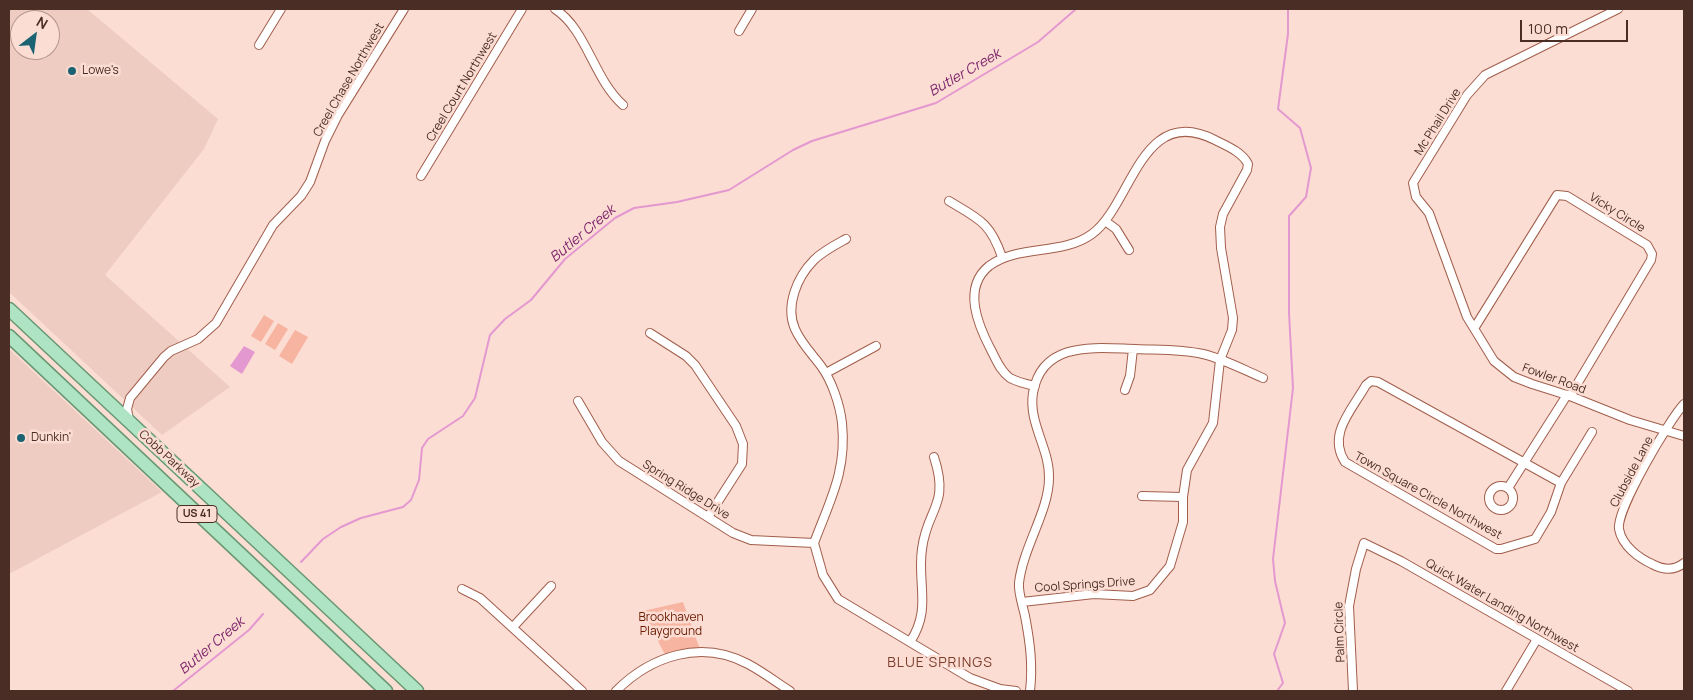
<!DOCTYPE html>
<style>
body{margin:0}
#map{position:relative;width:1693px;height:700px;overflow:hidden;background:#fcddd4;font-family:Manrope,sans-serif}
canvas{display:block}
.frame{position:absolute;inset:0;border:10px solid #4a2d24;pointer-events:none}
.north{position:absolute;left:10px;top:10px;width:50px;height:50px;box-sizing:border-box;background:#fcddd4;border:1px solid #b5978e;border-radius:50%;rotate:30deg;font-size:14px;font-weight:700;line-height:20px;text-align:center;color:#4a2d24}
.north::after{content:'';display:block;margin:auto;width:18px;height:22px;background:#1b6272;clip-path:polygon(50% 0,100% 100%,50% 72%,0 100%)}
.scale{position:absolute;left:1520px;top:20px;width:108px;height:22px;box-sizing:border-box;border:2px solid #4a2d24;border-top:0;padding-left:6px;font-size:15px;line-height:18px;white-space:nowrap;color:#4a2d24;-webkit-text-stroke:4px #fcddd4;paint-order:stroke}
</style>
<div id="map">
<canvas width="1693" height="700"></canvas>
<div class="frame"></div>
<div class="north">N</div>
<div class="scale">100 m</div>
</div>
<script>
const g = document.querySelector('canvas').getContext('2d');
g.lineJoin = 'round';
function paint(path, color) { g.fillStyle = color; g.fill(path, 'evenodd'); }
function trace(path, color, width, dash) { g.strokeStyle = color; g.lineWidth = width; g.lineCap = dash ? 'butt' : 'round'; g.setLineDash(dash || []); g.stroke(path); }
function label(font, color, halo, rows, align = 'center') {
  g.font = font + ' Manrope,sans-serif'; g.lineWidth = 5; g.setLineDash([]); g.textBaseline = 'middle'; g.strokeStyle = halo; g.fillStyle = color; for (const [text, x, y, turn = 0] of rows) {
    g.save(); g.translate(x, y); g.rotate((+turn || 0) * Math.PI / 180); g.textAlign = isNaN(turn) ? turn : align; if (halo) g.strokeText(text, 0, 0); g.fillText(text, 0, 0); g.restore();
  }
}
paint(new Path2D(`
 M9,9H87L218,119L204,149L105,275L230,387L162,435L9,292ZM20,20H50V50H20Z
 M9,349L162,492L9,574Z`), '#eeccc2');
paint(new Path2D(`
 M264,315L274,321L261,342L251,336Z
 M278,323L288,329L275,350L265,344Z
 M295,330L308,337L292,364L279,356Z
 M683,602L701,652L664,653L643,611Z`), '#f6b4a1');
paint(new Path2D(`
 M244,346L255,352L242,374L230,366Z`), '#e498d0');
trace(new Path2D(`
 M301,562L323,539L341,527L361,518L403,507L411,500L419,480L422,448L428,439L463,416L475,398L490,335L505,319L531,300L565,259L615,218L634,208L677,202L729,190L793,150L812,141L936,103L1038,42L1076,9
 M173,691L249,630L263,614
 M1277,691L1283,683L1274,654L1285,623L1275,581L1273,559L1293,388L1289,313V216L1306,197L1311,168L1300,128L1278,109L1288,34V9`), '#e498d0', 2);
const minor = new Path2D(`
 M555,9C587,30 593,78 623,105
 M1618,9L1485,75L1467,95L1413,183L1416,197L1429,213L1467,317L1494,361L1514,377L1532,384L1570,396L1630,420L1684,436
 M739,31L752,9
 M259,45L281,9
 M421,176L522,9
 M949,201C979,219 990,222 1002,257
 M1105,221L1116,229L1129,250
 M1475,327L1557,195L1567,196L1647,245L1652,254L1651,260L1570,396
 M650,333L686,356L695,365L736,426L743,444L742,464L708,517
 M826,373L876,346
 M1125,390L1130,376L1133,349
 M578,401L602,442L619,461L733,533L751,540L814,543
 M1684,404C1669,420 1616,510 1619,529C1622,546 1639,558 1652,564C1663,570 1674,571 1684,563
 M129,420L127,409L130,398L164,357L171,351L198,339L216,323L273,225L301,196L310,182L325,141L338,115L404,9
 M1561,483L1378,382L1371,381L1366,385C1352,410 1327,434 1345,462L1496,549H1501L1535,539L1551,512L1561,483L1592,432
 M1489 498a12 12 0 1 1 24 0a12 12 0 1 1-24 0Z
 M1508,488L1567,395
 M1142,496L1183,497
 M814,543C830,500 847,471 842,423C840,405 832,381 821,366C812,354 801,343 795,329C785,306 797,277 814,260C823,251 835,245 846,239
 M814,543L823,575L838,599L970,678L1000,689L1016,691
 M462,589L480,598L582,691
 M1022,602L1094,594L1133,596L1150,590L1170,566L1183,522V497L1187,470L1213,423L1220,360L1232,330L1233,318L1221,248L1220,227L1223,214L1247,170L1248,164C1242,152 1227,146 1215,140C1141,102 1132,205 1092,234C1062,256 1018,244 989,266C962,288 978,325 991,350C996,359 1000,371 1010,378C1017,382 1026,384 1035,386
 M513,627L551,586
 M910,642C932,609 917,584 922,549C927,508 950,506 934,457
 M616,691C651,656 701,639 748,664C763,672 776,682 790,691
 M1030,691C1033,665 1030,642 1025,616C1023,606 1018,593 1019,583C1023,547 1049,511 1049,478C1050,449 1028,423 1033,393C1042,340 1096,348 1136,349C1158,350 1181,349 1203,354C1224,359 1244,370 1263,378
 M1353,691L1349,606L1356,569L1364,543L1401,561L1628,691
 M1506,691L1537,639`);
const primary = new Path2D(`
 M9,309L417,691
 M9,336L386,691`);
trace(minor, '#a15e4b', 10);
trace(primary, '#689873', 15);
trace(minor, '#fff', 8);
trace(primary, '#aee3c4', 12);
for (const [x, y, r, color] of [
 [72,71,5,"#1b6272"],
 [21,438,5,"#1b6272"]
]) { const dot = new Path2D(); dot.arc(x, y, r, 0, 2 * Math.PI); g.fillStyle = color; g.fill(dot); trace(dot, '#fcddd4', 2); }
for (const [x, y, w] of [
 [197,514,40]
]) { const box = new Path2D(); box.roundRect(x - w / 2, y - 8.5, w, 17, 4); g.fillStyle = '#fcddd4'; g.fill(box); trace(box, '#4a2d24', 1); }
label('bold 11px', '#4a2d24', null, [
 ["US 41",197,514]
]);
label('12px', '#4a2d24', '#fcddd4', [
 ["Lowe's",82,71],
 ["Dunkin'",31,438]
], 'left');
label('12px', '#4a2d24', '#fcddd4', [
 ["Creel Chase Northwest",349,80,-60],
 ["Creel Court Northwest",462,87,-59],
 ["Mc Phail Drive",1438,122,-58],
 ["Vicky Circle",1617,213,32],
 ["Fowler Road",1554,379,20],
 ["Cobb Parkway",169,459,43],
 ["Clubside Lane",1632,472,-62],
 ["Spring Ridge Drive",686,490,32],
 ["Town Square Circle Northwest",1428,496,29],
 ["Cool Springs Drive",1085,585,-4],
 ["Quick Water Landing Northwest",1502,606,30],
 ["Palm Circle",1340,632,-92]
]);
label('12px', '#6a1b00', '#fcddd4', [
 ["Brookhaven",671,618],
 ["Playground",671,632]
]);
label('italic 14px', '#7c236a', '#fcddd4', [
 ["Butler Creek",965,73,-30],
 ["Butler Creek",583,234,-40],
 ["Butler Creek",212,646,-40]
]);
g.letterSpacing = '1px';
label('14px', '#7c3e2b', '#fcddd4', [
 ["BLUE SPRINGS",940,663]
]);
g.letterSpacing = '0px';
</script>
